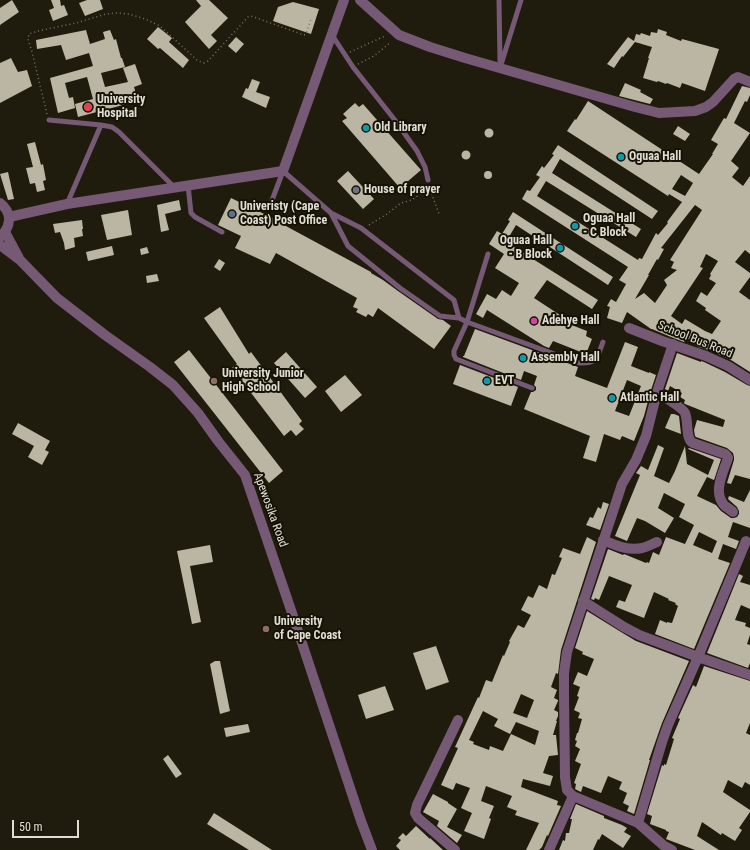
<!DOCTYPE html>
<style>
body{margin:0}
#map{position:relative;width:750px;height:850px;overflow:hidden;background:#201c0d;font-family:"Roboto Condensed",sans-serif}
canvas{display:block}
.scale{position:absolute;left:12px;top:820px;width:67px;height:18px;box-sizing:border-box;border:2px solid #e0ddd4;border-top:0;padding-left:5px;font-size:12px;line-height:14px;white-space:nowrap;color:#e0ddd4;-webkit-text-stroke:3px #161305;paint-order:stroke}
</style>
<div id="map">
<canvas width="750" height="850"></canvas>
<div class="scale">50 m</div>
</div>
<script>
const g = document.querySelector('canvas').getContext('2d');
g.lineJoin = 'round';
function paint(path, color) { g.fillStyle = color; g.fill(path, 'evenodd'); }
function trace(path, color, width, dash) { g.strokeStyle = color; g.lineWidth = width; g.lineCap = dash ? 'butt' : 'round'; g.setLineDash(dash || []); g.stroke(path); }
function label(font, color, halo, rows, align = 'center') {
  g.font = font + ' "Roboto Condensed",sans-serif'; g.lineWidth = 4; g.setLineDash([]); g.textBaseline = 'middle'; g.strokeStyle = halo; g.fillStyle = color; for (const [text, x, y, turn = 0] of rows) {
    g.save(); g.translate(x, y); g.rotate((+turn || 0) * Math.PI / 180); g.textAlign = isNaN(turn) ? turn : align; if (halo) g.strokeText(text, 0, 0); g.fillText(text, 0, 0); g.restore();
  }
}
paint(new Path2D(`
 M12,0L19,12L0,25V8Z
 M51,0H60L61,6L64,5L68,15L53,21L49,10L54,8Z
 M87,0H100L103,9L85,16L79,3Z
 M196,0H209L228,18L211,35L217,41L209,49L185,22L201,6Z
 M293,2L319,9L311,34L273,21L278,7Z
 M158,27L172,38L169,42L189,60L183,68L160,48L158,49L147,39Z
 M658,29L667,32L666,35L681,41L682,39L719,49L705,91L682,83L680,88L667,83L666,84L658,81L657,82L643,78L649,58H648L652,47L635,42L623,57L622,56L614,68L607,64L628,37L634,41L636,34L640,35L641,33L650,36L651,32L657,33Z
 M86,30L90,44L105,39L103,32L110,30L114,40L116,39L121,58H122L125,67L101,73L105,87L128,82L123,68L135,64L142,84L134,87L138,101L78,117L75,104L93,99L87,77L65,83L69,98L73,97L75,108L58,113L50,78L93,66L89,53L66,60L61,45L37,49L36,40Z
 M236,37L244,44L236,53L228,46Z
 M11,58L18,72L27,70L32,86L0,103V63Z
 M252,79L260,82L256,92L270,97L266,108L242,97L246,88L248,89Z
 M625,83L641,90L640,92L653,99L650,104L619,96Z
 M742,86L750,88V95L747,102L745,101L734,123L750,133L731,161L739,168L732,177L743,186L750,176V254L745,250L735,262L750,273V277L739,292L750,300V372L731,360L709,350L698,347L687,338L684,342L671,337L652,329H651L627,312L622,323L607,318L610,307L607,306L611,299L616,302L626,284L619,280L628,267L522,199L527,190L530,191L540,177L536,175L542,166L544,168L554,155L552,154L558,145L658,211L652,219L560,159L552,173L641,229L636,237L546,181L537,196L638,260L639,258L642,259L656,233L658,235L668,223L667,222L682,202L669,194L668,196L567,131L575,119L576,120L588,101L699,174L713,154H712L718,144L711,140L724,118L726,119ZM681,175L693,183L685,196L672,189ZM695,205L702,210L670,260L674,262L671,268L677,270L664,280L667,285L655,303L644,293L635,299L649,275H648L657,259L658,260L664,249L661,248ZM706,254L718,261L710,274L711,275L709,279L716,283L707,296L701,292L696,301L706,308L705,310L721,321L712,334L705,331L685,319L682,324L671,316L703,268L700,267Z
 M355,103L359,107L363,104L421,170L400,188L342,121L347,118L343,114Z
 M678,126L690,134L685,141L673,134Z
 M484.5 133a4.5 4.5 0 1 1 9 0a4.5 4.5 0 1 1-9 0Z
 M35,142L41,165L43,164L46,180L43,181L45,190L37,192L35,183L30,184L26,168L33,167L27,144Z
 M461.5 155a4.5 4.5 0 1 1 9 0a4.5 4.5 0 1 1-9 0Z
 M348,171L374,199L363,209L337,181Z
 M484 175a4 4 0 1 1 8 0a4 4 0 1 1-8 0Z
 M8,172L14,199L8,200L0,174Z
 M231,198L285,224L284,225L371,272V273L383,280L398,291L438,319L443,320L451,326L434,349L378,308L373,317L368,314L366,317L356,312L358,309L353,307L357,298L276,253L270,264L235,248L241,236L218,225Z
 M179,200L181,210L165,214L169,230L161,232L157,205Z
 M128,210L132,235L107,240L101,215Z
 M513,212L613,277L608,285L516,225L506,242L598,300L592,309L547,280L534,298L566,319L564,322L587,331L586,336L592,339L586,354L553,341L549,348L544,346L487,310L483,318L476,314L487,294L496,299L502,290L511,296L519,283L495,268L504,254L489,244L497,231L502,234L510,221L508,220Z
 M82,220L83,229H82L83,236L74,238L75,247L65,250L64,243L60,232L55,233L53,224Z
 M112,246L114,255L88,261L86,252Z
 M147,247L149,253L141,255L140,249Z
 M219,259L225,263L220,271L214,267Z
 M157,274L159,281L147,283L146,276Z
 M220,307L249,354L251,352L302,421L299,424L304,429L296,436L291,430L284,436L232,368L237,364L204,318Z
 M475,329L578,367L575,376L607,388L625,342L638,347L631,366L649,373V372L656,375L651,390L644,416L634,441L622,436L620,440L604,434L596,462L583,458L590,436L524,409L531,392H533L536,390V387L534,385L537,376L524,371L521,380L463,357V356H464ZM627,380L641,386L629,416L615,411Z
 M189,350L283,471L269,483L174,362Z
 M286,352L317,387L305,398L274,363Z
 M677,353L701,362V361L704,362L725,372L747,385L750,386V479L735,475L731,484L727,483L734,460V457L733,453L727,448L696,437L695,436L694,430L697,420L723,427L725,420L685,404L684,403L685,400L680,397L682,393L670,386L668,391L665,389Z
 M460,365L518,387L511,406L453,384Z
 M345,375L362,395L341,412L325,391Z
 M671,414H674L679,416L681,434L665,428Z
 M18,423L50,441L45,450L49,452L42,465L28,457L34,446L12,434Z
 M658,445L664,448L654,476L669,483L675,471L685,446L687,464L708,475L714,460L688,449L689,448L721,459L714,480L707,477L697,496L716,505L721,511L731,518H734L737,517L739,514V511L737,507L728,499L729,496L744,502L750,490V528L733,522L728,537L739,541L736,549L723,544L718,559L730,563L694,649L655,634L660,620L667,623V622L672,623L678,606L675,604L676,603L668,600L669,599L654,592L644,618L616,607L619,600L625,602L632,585L609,576L599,600L595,598L594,600L591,599L608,549L623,555L624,554L646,563L647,562L649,563L653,552L659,555L666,537L685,544L694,525L679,517L685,504L664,493L658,508L674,518L665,533L645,521L637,518L627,541L615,536L640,475L636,473L641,466L648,470ZM699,532L717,541L712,553L693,545Z
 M603,502L609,504L600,530L586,525L590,517L593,518L598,507L601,509Z
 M587,537L596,542L561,650L558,674L556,673L551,687L557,690L554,698L558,700V701L554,710L558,712V716L556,721H557L553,735H556L558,755L549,756L543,773L553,776L550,786L523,779L521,787L558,801L557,805L561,806L548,836L547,835L542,847L539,850H526L539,823L515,815L517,811L507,807L512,796L486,786L481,801L494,806L489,818L491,819L484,839L464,831L472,813L461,808L470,788L456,783L453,790L441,785L458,748L455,747L478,697L479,698L486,680L492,682L503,655L504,656L510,642L509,641L518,625L524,628L531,615L521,610L528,596L533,598L539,585L547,589L552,574L555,575L562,558L559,557L563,548L580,554ZM521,694L534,700L527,718L513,713ZM483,711L498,719L494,726L510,734L516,722L539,731L535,745L511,734L503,751L490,746L489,750L473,744L474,742L469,740Z
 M210,545L213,562L190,566L201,622L192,624L177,551Z
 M739,574L743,576L740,582L750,585V609L741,605L735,620L746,623L745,626L750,628V635L747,644L750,645V663L748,668L707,653Z
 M587,611L621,632L636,641L689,661L662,723L649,760H650L634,814L627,811L629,806L623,803L627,793L619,789L622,782L608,776L601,793L583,786L581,792L575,789L576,784L574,783L581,764L575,761L580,749L575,746L577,741L575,740L577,733H578L582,719L578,718L580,713L574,710L579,697L577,696L580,687L573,684L578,672L587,676L594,659L582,654L583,652L575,648Z
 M436,646L449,682L426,690L413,653Z
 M215,661H220L230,711L220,714L210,664Z
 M704,666L750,681V723L746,733L750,735V785L745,782L742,788L728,780L723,792L750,810V812L739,828L742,830L735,841L722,833L721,835L702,822L697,836L719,850H695L666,839L669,832L666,831V830L650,824L652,816L647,814L662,765L664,766V764L666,765L674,739L672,738L680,719L678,718L693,685L696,687Z
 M385,686L394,710L366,719L358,695Z
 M248,724L250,732L226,737L224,728Z
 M168,755L182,774L176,778L163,759Z
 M433,794L448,802V803L457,809L447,827L462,835L457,843L437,826L439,821L423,812Z
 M576,804L604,816V818L622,825L627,828L624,832L631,836L623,848L602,834L599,840L598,839L593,850H559L563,840L565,841L566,833H569L572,819H570Z
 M214,813L272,850H249L207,824Z
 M416,826L430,839V838L443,850H400L396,846L401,840L398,838L403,833L406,836Z`), '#bbb6a3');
trace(new Path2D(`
 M350,52L385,36
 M358,64L374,56L391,42
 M47,114L32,52L28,39L29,34L38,31L76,23L106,14L116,13L129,14L145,19L160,26L198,61L204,63L208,61L248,17L251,16L304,35L306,34L311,19
 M429,186L432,195L439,214
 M369,225L387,214L401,203L412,200L420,194L425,186`), '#777367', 1.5, [1, 3]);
trace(new Path2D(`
 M499,0L500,63
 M332,35L353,67L394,119L417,151L425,167L428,180
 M500,68L521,0
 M49,120L101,125
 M188,185L191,213L195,217L222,232
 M271,203L283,171L331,213L361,228L454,300L459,318
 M67,204L101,125L112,127L119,132L174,187
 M331,213L348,246L400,288L440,316L459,318L467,322L454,351V355L456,359L532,388
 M488,254L467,322L579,363C597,364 597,358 603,342`), '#765974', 5);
trace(new Path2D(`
 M360,0L399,35L430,47L465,58L635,107L659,113L695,111L706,107L713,102L734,79L738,77L750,82
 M0,203C13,213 11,227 0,237
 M9,217L67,204L283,171L344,0
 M5,232L19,258
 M0,245L20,260L57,298L105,335L150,367L173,385L198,413L218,441L245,475L292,613L361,821L372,850
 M629,328L662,341L706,356L728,366L750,380
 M657,392C663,396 683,408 685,413C689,422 685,439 693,443L725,454L727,456L728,458C723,473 712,493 725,506C728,508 731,510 733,512
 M603,540C615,545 628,551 642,548C647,547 652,544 657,542
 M583,601L624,627L639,635L698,657L750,675
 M638,823L662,742L668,725L698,657L746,541
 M455,850L418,818L415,813L417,805L458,720
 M549,850L573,796
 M672,850L663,845L638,823L573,796L567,790L565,777L564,694V673L567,652L622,484L636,460L646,436L657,392L673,344`), '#765974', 10);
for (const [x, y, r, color] of [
 [88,107,5,"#e0444e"],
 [366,128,4,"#0f9aa8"],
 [621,157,4,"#0f9aa8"],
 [356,190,4,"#6b7280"],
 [232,214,4,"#5c6f8a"],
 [575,226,4,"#0f9aa8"],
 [560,248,4,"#0f9aa8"],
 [534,321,4,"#d1479c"],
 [523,358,4,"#0f9aa8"],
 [214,381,4,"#8d6e63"],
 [487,381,4,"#0f9aa8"],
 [612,398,4,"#0f9aa8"],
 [266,629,4,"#8d6e63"]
]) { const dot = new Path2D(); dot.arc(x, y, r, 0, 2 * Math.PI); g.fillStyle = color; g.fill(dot); trace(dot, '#161305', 1.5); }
label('bold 12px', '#e0ddd4', '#161305', [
 ["University",97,100],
 ["Hospital",97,114],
 ["Old Library",374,128],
 ["Oguaa Hall",629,157],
 ["House of prayer",364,190],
 ["Univeristy (Cape",240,207],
 ["Coast) Post Office",240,221],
 ["Oguaa Hall",583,219],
 ["- C Block",583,233],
 ["Oguaa Hall",552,241,"right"],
 ["- B Block",552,255,"right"],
 ["Adehye Hall",542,321],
 ["Assembly Hall",531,358],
 ["University Junior",222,374],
 ["High School",222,388],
 ["EVT",495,381],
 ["Atlantic Hall",620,398],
 ["University",274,622],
 ["of Cape Coast",274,636]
], 'left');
label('12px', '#e0ddd4', '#161305', [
 ["School Bus Road",695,340,22],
 ["Apewosika Road",270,510,70]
]);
</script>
